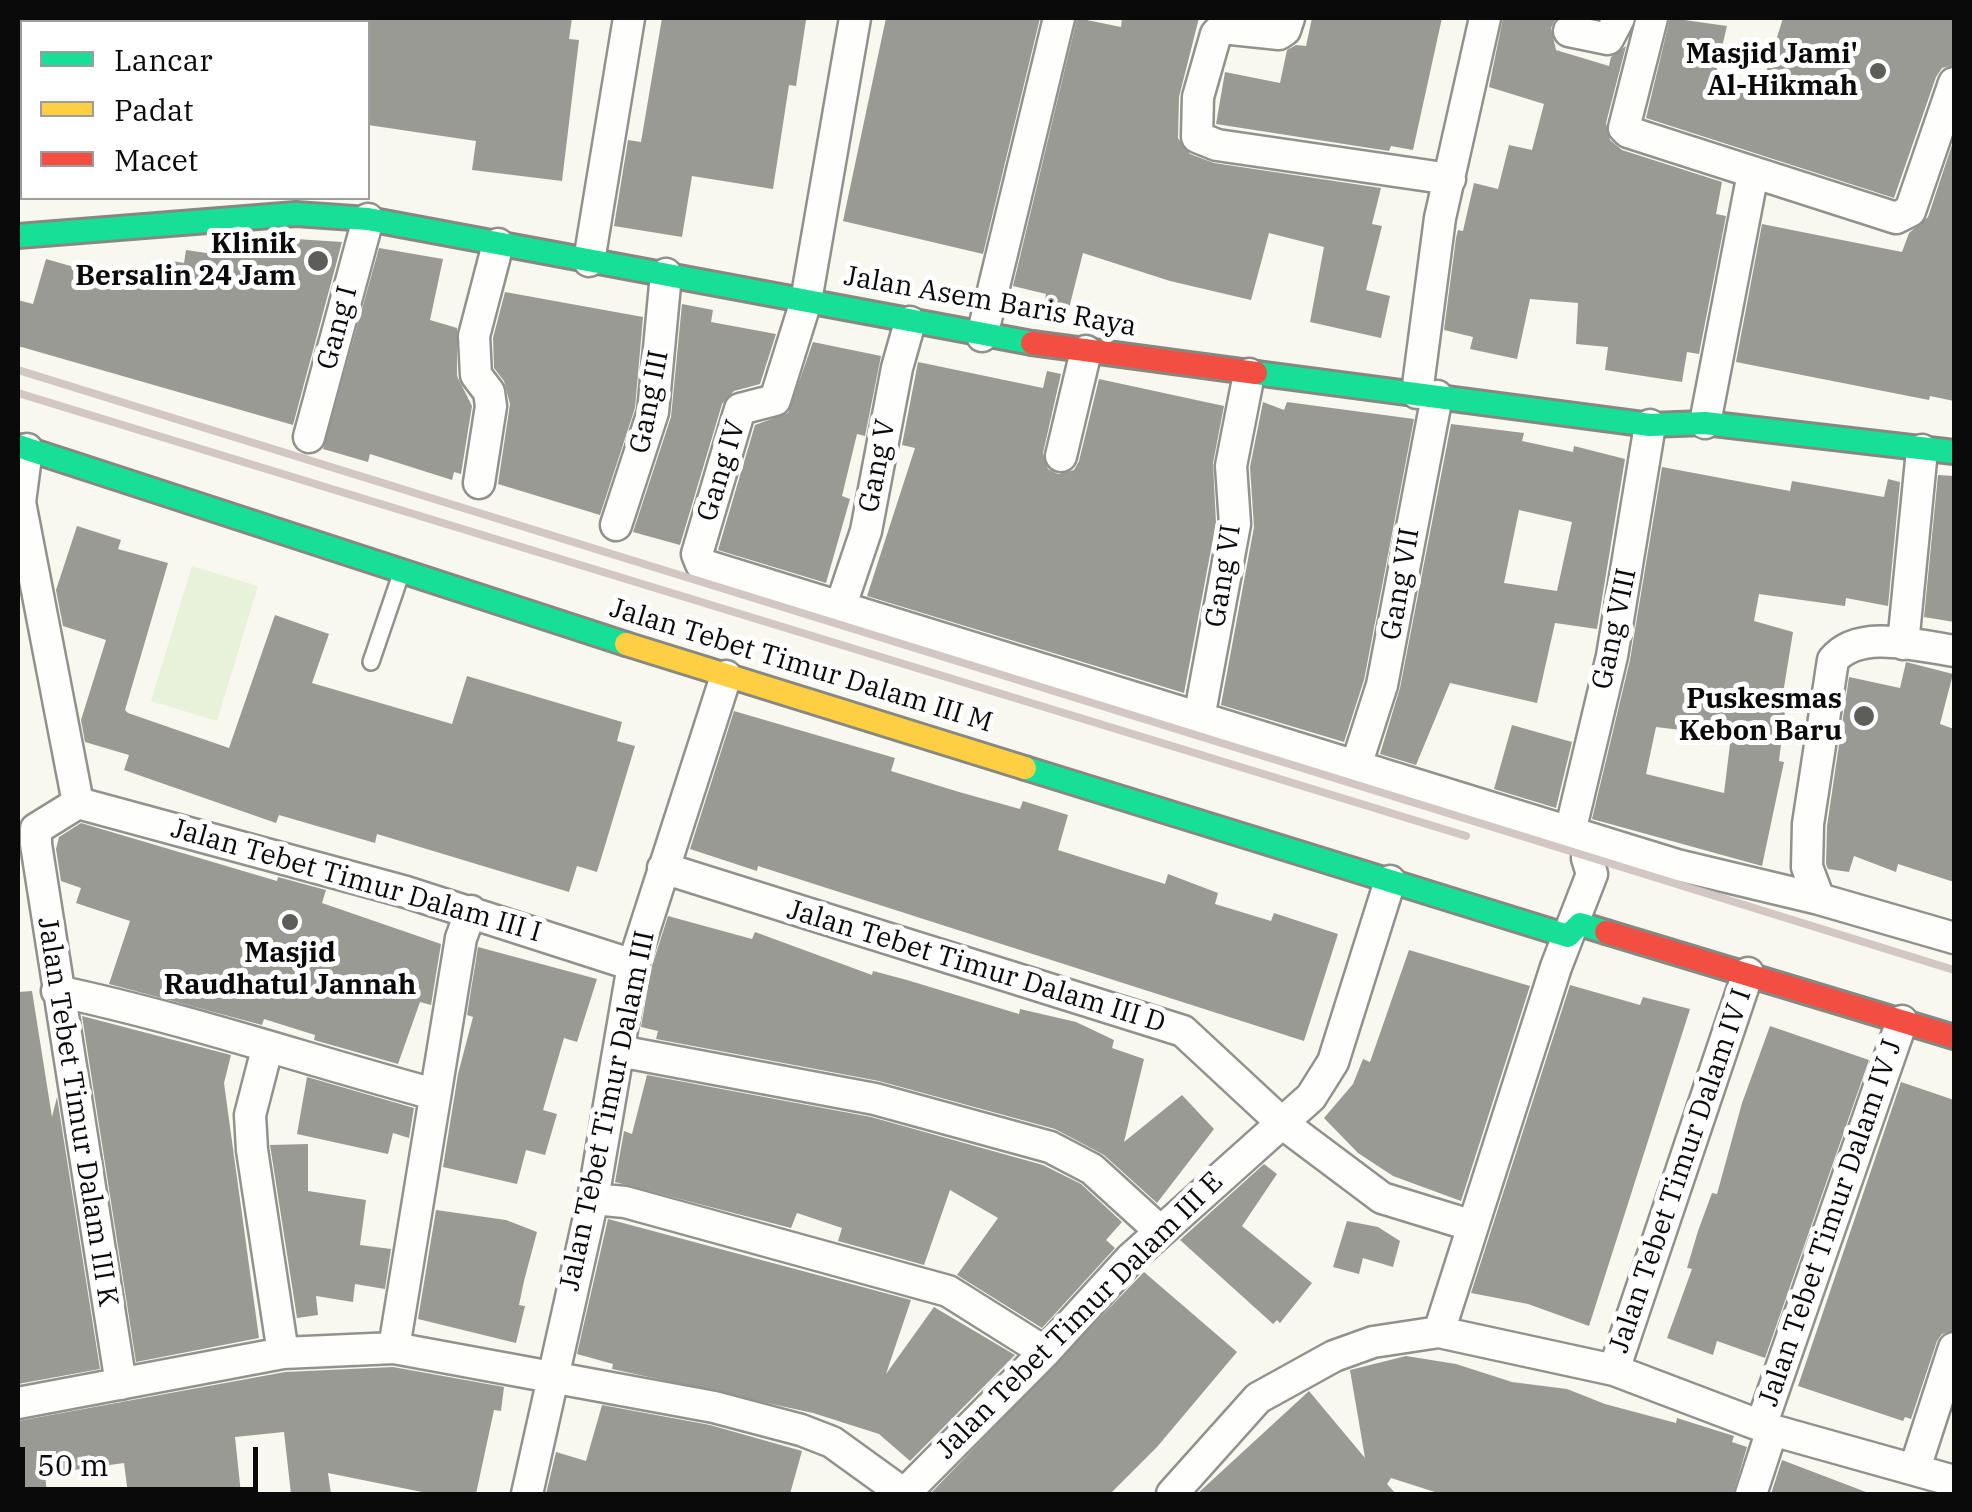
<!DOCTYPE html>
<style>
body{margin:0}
#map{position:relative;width:1972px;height:1512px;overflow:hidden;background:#f8f8ee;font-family:"IBM Plex Serif",serif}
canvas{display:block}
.frame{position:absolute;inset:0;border:20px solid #0a0a0a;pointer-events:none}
.legend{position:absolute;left:20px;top:20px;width:350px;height:180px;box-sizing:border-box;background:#fff;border:2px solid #9d9d9d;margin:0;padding:12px 18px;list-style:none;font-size:30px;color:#0a0a0a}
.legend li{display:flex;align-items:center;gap:20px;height:50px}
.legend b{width:50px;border:2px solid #9d9d9d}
.scale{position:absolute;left:20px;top:1447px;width:238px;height:45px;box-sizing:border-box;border:5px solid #0a0a0a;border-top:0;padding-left:12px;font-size:30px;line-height:35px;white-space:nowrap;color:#0a0a0a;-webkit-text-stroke:8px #fff;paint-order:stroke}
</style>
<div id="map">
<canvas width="1972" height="1512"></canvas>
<div class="frame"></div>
<ul class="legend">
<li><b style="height:12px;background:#16e098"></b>Lancar</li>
<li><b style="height:12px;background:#ffcf43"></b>Padat</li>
<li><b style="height:12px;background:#f24e42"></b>Macet</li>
</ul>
<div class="scale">50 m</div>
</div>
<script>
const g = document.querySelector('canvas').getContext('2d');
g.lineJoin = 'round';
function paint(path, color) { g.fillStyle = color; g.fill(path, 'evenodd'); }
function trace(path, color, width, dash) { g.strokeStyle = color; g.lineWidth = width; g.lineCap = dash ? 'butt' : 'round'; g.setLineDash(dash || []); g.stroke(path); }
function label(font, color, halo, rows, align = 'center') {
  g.font = font + ' "IBM Plex Serif",serif'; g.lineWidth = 10; g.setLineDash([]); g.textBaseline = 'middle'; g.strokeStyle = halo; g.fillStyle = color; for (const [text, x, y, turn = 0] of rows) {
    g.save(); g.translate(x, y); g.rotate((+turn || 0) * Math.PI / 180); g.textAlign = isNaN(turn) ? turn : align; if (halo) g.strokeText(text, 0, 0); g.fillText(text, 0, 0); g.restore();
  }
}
paint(new Path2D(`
 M192,566L258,586L217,721L151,701Z`), '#e8f1d9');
paint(new Path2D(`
 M368,18H572L569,39L579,40L562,181L472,170L476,141L368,125Z
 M662,18L806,20L796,86L789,85L773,189L692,176L682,237L614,226L628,140L641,142Z
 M886,18H1040L983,254L843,221Z
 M1077,18L1121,27L1122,18H1199L1179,97L1178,138L1190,154L1214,163L1381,188L1372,224L1382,226L1366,290L1390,296L1381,338L1310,322L1324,247L1269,233L1251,300L1170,281L1083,253L1067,316L1043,310L1046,294L1013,286Z
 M1312,18H1442L1413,150L1391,146L1389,151L1216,124L1225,72L1280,83L1287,50L1296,45L1306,46Z
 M1503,18H1556L1551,28L1556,50L1609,66L1611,57L1626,46L1606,123L1610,140L1622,150L1722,182L1716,214L1726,216L1699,354L1687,352L1682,382L1605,370L1608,347L1576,344L1578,303L1530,299L1517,359L1470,349L1473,337L1444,330L1456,238L1458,230L1463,231L1474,183L1498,189L1509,145L1532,150L1544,104L1489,87Z
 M1670,18L1727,26L1714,81L1761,89L1783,18H1954V65L1942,68L1936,77L1894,198L1646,118Z
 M1954,139V401L1930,396L1929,400L1736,362L1762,224L1902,252L1909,233L1928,217Z
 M296,239L342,242L293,425L18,346V300L33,304L46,259L155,290L161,259L184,263L186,250L220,255L222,247L267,257L269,241Z
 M379,248L443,259L430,320L457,328V376L472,406L461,474L454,472L452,480L370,454L368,462L323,449Z
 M505,292L643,317L635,408L600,515L498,484L510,404L504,381L494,368L493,338Z
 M682,304L713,310L711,322L776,334L760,384L734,391L722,404L680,545L633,532L671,417Z
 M813,342L881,356L865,436L857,434L842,496L850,499L826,583L718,550L755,425L788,413Z
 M918,362L1043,388L1047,371L1061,374L1043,453L1048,469L1058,474L1074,470L1079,461L1099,379L1224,406L1213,463L1216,523L1184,693L867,596L915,448L902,445Z
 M1263,402L1284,410L1287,402L1414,419L1364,680L1344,742L1221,705L1254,527L1250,467Z
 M1451,424L1524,433L1522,441L1573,452L1574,446L1625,459L1597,629L1555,623L1537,703L1450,683L1416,765L1380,754L1400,688ZM1519,510L1572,522L1557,591L1504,583Z
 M1662,467L1790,491L1792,481L1884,497L1888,479L1900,482L1888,606L1846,598L1845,606L1759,594L1754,621L1793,632L1780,712H1785L1779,761L1784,762L1762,866L1592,819L1630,660ZM1656,727L1731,736L1724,793L1646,774Z
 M1938,475L1954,476V622L1924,617Z
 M77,526L121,540L118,549L168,563L125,710L128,713L229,748L275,615L329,634L312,683L452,724L467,676L622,722L617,741L635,746L597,872L577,866L569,892L377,834L375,843L279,815L276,823L124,770L129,755L85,742L81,720L106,640L63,626L56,590Z
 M1906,662L1953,674L1940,724L1954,729V882L1898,864L1896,872L1854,856L1849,872L1828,869L1826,864L1827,826L1849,677L1900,688Z
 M734,711L895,758L891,771L959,792L1020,809L1023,801L1068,815L1058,850L1165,884L1168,874L1218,893L1215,904L1271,921L1274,913L1338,934L1304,1041L758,866L757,871L690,849Z
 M1512,725L1572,742L1556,808L1494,789Z
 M81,823L277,881L278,877L326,890L322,903L441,944L431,1005L420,1002L398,1064L314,1040L315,1035L264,1019L262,1025L109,984L130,921L76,903L81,888L61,881L56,849L59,837Z
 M668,916L752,939L755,932L872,975L873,971L907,980L1019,1014L1020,1009L1076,1022L1114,1040L1112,1048L1144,1059L1124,1142L1182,1095L1214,1129L1157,1203L1104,1155L1055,1129L879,1081L656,1039L658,1031L641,1027L651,969Z
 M478,947L597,979L577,1042L564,1038L543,1110L557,1114L545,1155L526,1150L517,1184L443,1167L458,1074L473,1017L467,1015Z
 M1409,950L1530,986L1461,1201L1393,1176L1358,1153L1324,1118L1353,1084L1363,1059L1370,1062Z
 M1570,985L1640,1005L1643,997L1690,1009L1589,1326L1528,1304L1471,1293Z
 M32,991L52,1117L57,1097L100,1369L18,1384V992Z
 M82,1016L231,1055L224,1083L259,1338L136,1362Z
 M1770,1026L1869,1060L1765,1358L1717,1341L1713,1355L1667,1338L1692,1269L1687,1268L1698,1231L1712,1193L1717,1194L1742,1103Z
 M647,1075L871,1117L1043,1165L1081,1184L1122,1222L1106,1240L1115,1248L1042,1328L957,1275L998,1218L950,1190L924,1265L838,1241L842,1228L797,1213L791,1228L615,1182L624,1131L632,1134Z
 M307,1077L414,1108L409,1138L393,1133L388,1154L297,1134Z
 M1901,1082L1954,1100V1330L1942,1334L1937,1341L1911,1419L1905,1417L1903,1421L1798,1386Z
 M308,1144V1191L366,1200L360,1245L391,1249L385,1289L355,1284L353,1302L316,1296L318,1315L297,1318L270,1145Z
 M1264,1164L1277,1174L1242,1226L1312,1283L1280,1323L1277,1320L1273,1324L1180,1240Z
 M436,1210L506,1220L537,1232L524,1281L519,1305L525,1306L516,1343L418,1319Z
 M608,1219L911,1300L886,1374L934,1307L1015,1355L910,1461L879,1434L813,1413L612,1369L613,1364L577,1354Z
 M1347,1221L1378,1227L1400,1241L1393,1267L1363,1258L1359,1274L1333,1267Z
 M1144,1272L1237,1352L1157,1447L1110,1494H930Z
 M1406,1356L1456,1364L1512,1382L1567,1389L1605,1404L1676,1423L1677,1418L1734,1436L1732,1442L1747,1447L1733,1494H1441L1391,1478L1387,1484L1396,1494H1197L1309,1391L1365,1458L1350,1370Z
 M393,1367L504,1387L501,1411L494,1410L476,1494H432L328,1473L331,1494H291L284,1432L235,1437L241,1494H128L124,1463L45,1474L47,1494H18V1421L285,1372Z
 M602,1405L710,1425L802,1451L790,1494H546L556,1452L586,1461Z
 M1782,1460L1866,1492V1494H1771Z`), '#9a9a94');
const lane = new Path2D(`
 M371,662L402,571`);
const street = new Path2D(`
 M855,18L806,301L775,400L740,409L697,554L701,564L1677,865L1819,899
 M1289,18L1285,30L1279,34L1222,28L1216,34L1198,97L1197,137L1217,145L1450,179
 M1652,18L1624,128L1628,132L1896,218L1910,211L1954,83
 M1569,31L1608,39L1619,18
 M589,261L629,18
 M982,336L1059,18
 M1417,393L1440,218L1485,18
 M1705,423L1753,173
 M309,437L368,219
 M27,449L20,502L78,803
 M1061,456L1086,351
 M479,483L491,406L489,392L476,375L474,336L498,244
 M616,525L653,412L666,274
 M840,608L866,531L897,368L910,322
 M1903,644L1922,450
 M1954,651C1919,646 1859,628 1833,660L1808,824L1807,867L1819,899L1954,938
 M1199,718L1235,524L1231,466L1249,374
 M1355,769L1382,685L1437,396
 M78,803L36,829V844L121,1384
 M78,803L406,892L633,965
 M1570,832L1612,656L1650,425
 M663,868L1183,1031L1282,1123L1382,1198L1470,1225
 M57,991C184,1018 308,1060 434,1094
 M267,1049L250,1115L252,1150L283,1353
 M619,1051L875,1099L1050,1147L1092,1169L1160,1231
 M593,1199L625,1202L948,1291L1045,1352
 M1439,1332L1556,967L1592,874L1587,858L1593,839
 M394,1348L461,938L471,911
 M1614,1370L1748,973
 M18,1403L283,1353L394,1348L714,1407L801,1430L832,1442L904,1494
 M1761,1426L1902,1021
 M1915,1468L1954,1348
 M527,1494L593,1199L633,965L726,676
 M904,1494L1045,1352L1130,1259L1311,1097L1333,1062L1390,881
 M1172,1494L1258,1398L1334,1356L1373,1342L1439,1332L1614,1370L1772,1430L1954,1481
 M1751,1494L1772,1430`);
const fast = new Path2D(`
 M18,236L296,214L368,219L1032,343
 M1256,373L1650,425L1705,423L1954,452
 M18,446L626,644
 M1025,768L1568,936L1580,924L1606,932`);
const slow = new Path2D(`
 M626,644L1025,768`);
const jam = new Path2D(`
 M1032,343L1256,373
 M1606,932L1954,1037`);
trace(lane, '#91918d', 20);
trace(street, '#91918d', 35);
trace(fast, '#888883', 28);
trace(slow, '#888883', 28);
trace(jam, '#888883', 28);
trace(lane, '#fefefc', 15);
trace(street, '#fefefc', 30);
trace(fast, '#16e098', 22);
trace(slow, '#ffcf43', 22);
trace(jam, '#f24e42', 22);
trace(new Path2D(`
 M18,370L1954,970
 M18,393L1466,836`), '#d3c7c4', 8);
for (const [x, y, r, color] of [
 [1878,71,10,"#5d5d5a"],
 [318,261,12,"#5d5d5a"],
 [1864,716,12,"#5d5d5a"],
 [290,922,10,"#5d5d5a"]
]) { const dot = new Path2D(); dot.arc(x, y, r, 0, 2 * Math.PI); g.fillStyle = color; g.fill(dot); trace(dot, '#fff', 4); }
label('bold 28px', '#0a0a0a', '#fff', [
 ["Masjid Jami'",1858,55],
 ["Al-Hikmah",1858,87],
 ["Klinik",296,245],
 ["Bersalin 24 Jam",296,277],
 ["Puskesmas",1842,700],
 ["Kebon Baru",1842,732],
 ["Masjid",290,954,"center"],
 ["Raudhatul Jannah",290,986,"center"]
], 'right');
label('28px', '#0a0a0a', '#fff', [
 ["Jalan Asem Baris Raya",990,302,10],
 ["Gang I",338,328,-75],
 ["Gang III",650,402,-79],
 ["Gang V",878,466,-79],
 ["Gang IV",722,471,-73],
 ["Gang VI",1224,576,-81],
 ["Gang VII",1401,584,-80],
 ["Gang VIII",1615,629,-78],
 ["Jalan Tebet Timur Dalam III M",801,666,17],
 ["Jalan Tebet Timur Dalam III I",356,881,16],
 ["Jalan Tebet Timur Dalam III D",976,967,17],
 ["Jalan Tebet Timur Dalam III",608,1111,-78],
 ["Jalan Tebet Timur Dalam III K",77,1112,81],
 ["Jalan Tebet Timur Dalam IV I",1681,1171,-71],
 ["Jalan Tebet Timur Dalam IV J",1831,1223,-71],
 ["Jalan Tebet Timur Dalam III E",1080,1316,-45]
]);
</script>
